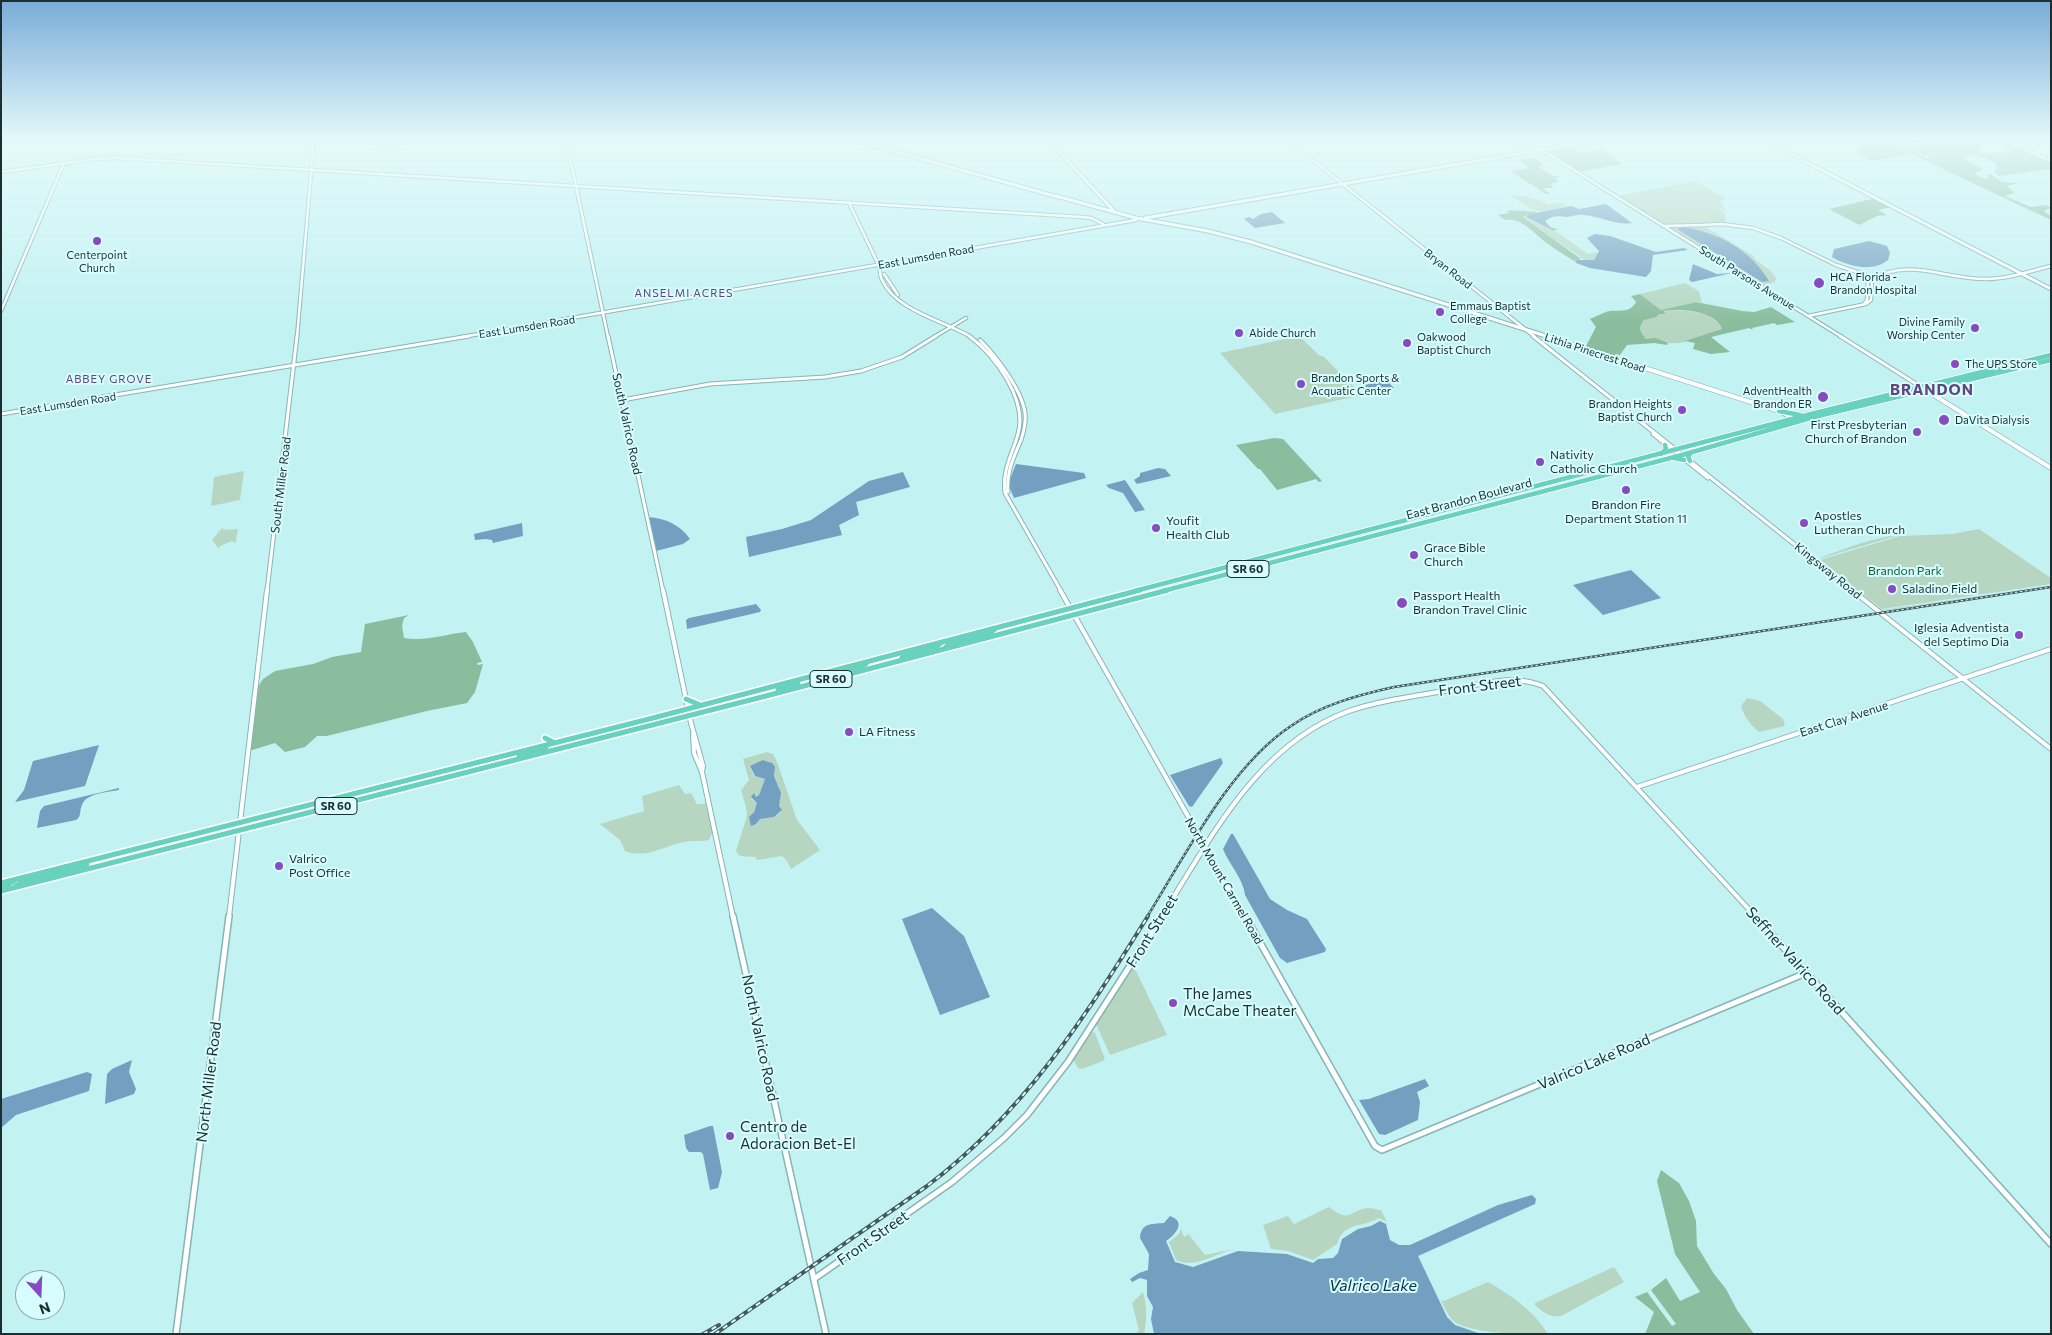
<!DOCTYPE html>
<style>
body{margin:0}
#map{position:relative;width:2052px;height:1335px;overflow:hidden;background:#c3f2f3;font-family:Commissioner,sans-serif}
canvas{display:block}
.frame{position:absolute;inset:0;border:2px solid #1c2e2f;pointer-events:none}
.north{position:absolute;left:15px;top:1270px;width:50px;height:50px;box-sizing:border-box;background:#d8fdfe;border:1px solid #8daaab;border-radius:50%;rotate:160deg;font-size:14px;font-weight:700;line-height:20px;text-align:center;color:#1c2e2f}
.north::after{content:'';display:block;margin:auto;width:18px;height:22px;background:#874bc1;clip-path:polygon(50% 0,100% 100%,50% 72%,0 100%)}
</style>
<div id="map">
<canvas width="2052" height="1335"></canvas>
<div class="frame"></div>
<div class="north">N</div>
</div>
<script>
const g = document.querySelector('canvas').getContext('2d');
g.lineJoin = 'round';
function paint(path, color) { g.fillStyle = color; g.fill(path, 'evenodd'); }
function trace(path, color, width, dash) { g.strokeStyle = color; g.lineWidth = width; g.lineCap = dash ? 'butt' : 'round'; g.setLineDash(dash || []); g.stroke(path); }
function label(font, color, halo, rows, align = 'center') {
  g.font = font + ' Commissioner,sans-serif'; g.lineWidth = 4; g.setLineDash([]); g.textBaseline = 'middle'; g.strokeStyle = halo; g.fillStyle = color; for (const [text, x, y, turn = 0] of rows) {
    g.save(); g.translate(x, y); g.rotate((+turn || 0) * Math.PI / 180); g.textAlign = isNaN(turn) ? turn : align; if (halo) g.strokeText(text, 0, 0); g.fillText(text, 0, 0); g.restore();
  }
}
paint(new Path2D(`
 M330,139H434L396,147L332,142Z
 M1695,181L1726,199L1720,201L1726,211L1714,205L1725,213L1726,224L1724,225L1710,202L1724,225L1704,226L1755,257L1753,258L1771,271L1776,278L1775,282L1760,286L1617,196Z
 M1510,195C1520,195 1541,199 1548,205L1561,202L1568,206C1535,213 1538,215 1510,195Z
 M1523,217L1547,225L1588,254L1599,252L1594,260L1586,261Z
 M1685,283L1699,291L1702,302H1696L1661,310L1640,294Z
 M1673,310C1690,311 1715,312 1722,329C1707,335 1686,345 1669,343C1660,342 1655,338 1646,339C1629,319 1658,312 1673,310Z
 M1299,336L1320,356H1323L1362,395L1275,414L1220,353Z
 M244,471L240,500L211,506L214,477Z
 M223,527V530L238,529L236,541L235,543L232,541L220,546L219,549L212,540Z
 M1979,529L2051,578V584L1882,609L1820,560L1900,536L1952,534Z
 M1920,534L1899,535L1819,559L1882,610L2051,586L1881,611L1815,560C1848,547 1884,533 1920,534Z
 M1747,698L1760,701L1783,719L1785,726L1759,732C1750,724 1745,718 1741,706Z
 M767,752L773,754L777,762L797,820L820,850L791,869L787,861L782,856L757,860L755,857L740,856L736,851L747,816L746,807L741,790L749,780L743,759ZM764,760L770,762L775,771L774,776L779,787V805L781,812L774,817L760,819L756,824L750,822L757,803L751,799L754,793L755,797L759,795L765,779L754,776L750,767Z
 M679,785L685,794L691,793L697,804H706L713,831L709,840C701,842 692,840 684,842C664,846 646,859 625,851L620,840L600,824L644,811L642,796Z
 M1132,967L1136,971L1167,1035L1110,1055L1096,1024Z
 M1092,1032L1095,1033L1105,1059L1103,1061L1082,1069L1078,1068L1074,1061V1058Z
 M1329,1207C1352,1225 1349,1209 1369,1208C1373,1208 1377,1210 1381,1210L1387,1222L1379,1218C1361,1229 1345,1220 1337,1244L1313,1260L1288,1251L1271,1249L1263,1225L1288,1216L1294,1224Z
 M1181,1229L1184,1237L1188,1235L1186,1231L1205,1255L1234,1249C1214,1254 1196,1269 1176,1260L1169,1242L1179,1234Z
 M1614,1267L1624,1282L1561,1316C1550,1318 1543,1312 1535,1305V1303Z
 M1488,1282C1511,1295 1534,1311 1548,1334C1520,1334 1481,1335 1456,1323C1448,1317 1445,1308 1441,1300L1444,1301Z
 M1143,1292C1147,1304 1147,1321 1144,1334H1136L1139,1330L1132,1303Z`), '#b6d6c1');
paint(new Path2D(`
 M1848,139H1937L1900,145L1929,159L1928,157H1934L1917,153L1909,147L1911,145H1921L1923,143L1941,140L1940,139C1955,139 1968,140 1982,144L1980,149L1983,154L2008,152L2004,149L2008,147L2003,144H2011L2051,161V169L1999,176L1995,172L1997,166L1996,164C1986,159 1974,151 1964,159L1983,169L1974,174L1986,179L1988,177L1986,175L1990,174L2003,182L2020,183L2007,186L2015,193L2005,196L2031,207L2047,205L2051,208L2045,210V212L2051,216V220L1911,154L1871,161L1853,152L1861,148L1859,142Z
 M1569,145L1581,153L1602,149L1622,164L1578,172L1543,149Z
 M1536,157L1543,165L1539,167L1551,175L1561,177L1555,178L1559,181L1552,183L1551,185L1554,188H1543L1550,194H1546L1510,171L1529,168L1520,160Z
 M1876,198L1891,207L1878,210L1887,215L1877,216L1859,225L1829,209Z
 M1508,210L1538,212L1523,217L1581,259L1574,261C1565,255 1556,250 1547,243C1536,236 1521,216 1505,220L1498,215L1509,213Z
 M1640,294L1661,310L1696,302L1742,311L1754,312L1771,307L1795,322L1777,325L1774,323L1752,328L1753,330L1749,328L1711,337L1730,352L1711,354L1693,349L1695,343L1685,341L1722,329C1716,311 1681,308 1664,311L1665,314H1659L1656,317L1644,320C1638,328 1640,331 1646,339L1656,338L1668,343L1667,345L1654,343L1627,345L1618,358L1585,348L1596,327L1590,319C1596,317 1603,312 1610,311C1620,310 1630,313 1636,302L1631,296Z
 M1274,438L1283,439L1322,481L1319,482L1316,479L1277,490L1260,469H1258L1236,445Z
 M409,615L404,618L402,626L404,638C424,642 446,634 466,632L473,642L482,662L477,663L478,665L483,664L475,692L467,703L427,711L327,736H317L305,747L285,752L275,743L249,751L258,687L263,679L275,671L313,664L332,657L361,652L365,624Z
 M1661,1170L1679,1183L1689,1201L1696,1221L1697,1246L1714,1274L1726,1289L1737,1310L1754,1334H1645L1654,1312L1635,1297L1647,1292L1672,1326L1676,1324L1651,1290L1666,1278L1680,1301L1700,1292L1675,1254L1657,1181Z`), '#8bbc9d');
paint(new Path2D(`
 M1606,204L1632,223C1616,226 1600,216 1583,215C1577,214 1572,217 1567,217C1558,216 1553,215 1545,221L1550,227L1558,230H1553L1526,217L1530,214L1571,206L1579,209Z
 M1272,212L1285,223L1255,228L1244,219L1249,217L1253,219L1261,214Z
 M1683,227C1719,233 1750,249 1769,281L1762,282L1677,229Z
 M1595,234L1610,236L1656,252L1684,248L1688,250L1653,255L1651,271L1646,277L1590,268L1576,263L1575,261L1577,260H1594L1599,251L1587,238Z
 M1869,241L1887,246L1890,253L1888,260C1872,273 1847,266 1832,257L1834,249Z
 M1693,264L1717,274L1732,273L1692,282L1689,280Z
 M1386,380L1394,388L1370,394L1361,386Z
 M1016,464L1084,473L1086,478L1014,498L1008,484Z
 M1158,468L1165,469L1171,476L1137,484L1134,480L1140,476V473Z
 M903,472L910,487L856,502L859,515L839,525L842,535L749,557L746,537L782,529L811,520L869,481Z
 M1125,480L1145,510L1135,512L1123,493L1109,488L1106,485Z
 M648,517C666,518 680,525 690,539L683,544L656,551Z
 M522,523L523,536L493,543L492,540L486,539L475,540L474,534Z
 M1631,570L1661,598L1603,615L1573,585Z
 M756,604L761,610L760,612L687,629L686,620L689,618Z
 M99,745L85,786L15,802L24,790L33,761Z
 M1221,758L1223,763L1192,807L1189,806L1170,775Z
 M763,760L772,763L775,767L774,776L781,793L779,806L782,810L774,817L760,819L756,824L751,826L749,817L754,812L757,803L751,797L754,793L756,797L759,795L765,779L755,776L750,766Z
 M119,788V790C109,792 86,793 82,805C79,811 82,816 76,820L37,828L40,811L44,806Z
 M1231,834H1233L1270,899L1287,910L1307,919L1326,949L1325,952L1287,963L1280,958L1245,895C1244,880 1229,864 1223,849Z
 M932,908L964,936L990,997L940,1015L902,919Z
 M132,1060L129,1072L136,1089L134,1094L105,1104L107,1074L112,1069Z
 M87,1072L92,1074L89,1091L16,1115L1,1128V1099Z
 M1425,1079L1429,1086L1417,1092L1420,1102L1418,1120L1385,1135L1379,1134L1359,1100L1369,1099Z
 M710,1126H713L722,1172L718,1188L710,1190L703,1154L701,1152H689L686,1148L684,1135Z
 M1532,1195L1536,1199L1535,1204L1418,1256L1447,1317L1455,1325L1481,1334H1154L1151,1319L1153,1307L1147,1296V1280L1140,1278L1132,1282L1130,1279L1139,1273L1148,1270L1149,1254L1140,1238C1141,1223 1151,1224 1164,1223L1170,1216C1187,1222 1175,1235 1166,1241L1175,1262L1193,1267L1238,1251L1287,1254L1313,1263L1318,1259L1333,1258L1338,1253L1342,1239L1358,1229L1371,1226L1380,1221L1386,1224L1390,1240L1399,1245H1410L1498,1205Z`), '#739fc0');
const tertiaryFar3 = new Path2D(`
 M566,139L608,337
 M1286,139L1535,337
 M1524,139L1842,337
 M2026,150L2051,161
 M2026,150L2039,146L2037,139
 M1,172L96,159L117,158L1082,217L1091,218L1103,224
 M849,203L879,266
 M1703,225L1722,224L1753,228L1781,238L1836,265L1872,277
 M1663,226L1703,225
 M879,265C880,270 880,276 882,280C896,311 945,321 971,337
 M884,274L898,295
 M1864,304L1867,300L1868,280C1913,257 1941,279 1986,279C2008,279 2030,271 2051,266
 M1,311L64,163
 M1808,316L1866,304L1871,300L1872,278
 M297,337L314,139
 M462,337L1136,220
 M934,337L966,318`);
const tertiaryFar2 = new Path2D(`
 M608,336L663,591
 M969,336C995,355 1028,400 1018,434C1012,455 1002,470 1005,493L1061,591
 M1533,336L1853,591
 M1840,336L1921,387
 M980,340C996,356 1022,390 1025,413C1026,422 1024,431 1021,440C1014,457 1006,472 1008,492
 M622,400L710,384L825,377L861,371L902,357L936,336
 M1,414L469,336
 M1653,434L1708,478
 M267,591L297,336`);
const tertiaryFar1 = new Path2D(`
 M663,590L691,723L703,766L702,772
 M1060,590L1245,917
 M1852,590L2051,749
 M693,734L694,753L702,772L733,917
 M1637,787L2051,649
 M229,917L267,590
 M1161,917C1211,839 1256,745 1349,711C1382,700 1416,696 1450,690C1480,685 1513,673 1543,686L1756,917`);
const tertiary = new Path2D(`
 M733,916L826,1334
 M1245,916L1375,1146L1382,1150L1806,973
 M1755,916L2051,1244
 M814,1279L952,1182L1004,1138L1027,1115L1068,1062L1162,916
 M176,1334L229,916`);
const secondaryFar1 = new Path2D(`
 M850,139L1058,197
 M1047,139L1114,211
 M1762,139L2051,289
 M2035,139L2051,140
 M1056,196L1136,218L1208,231L1251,242L1549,337
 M1145,218L1604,139`);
const secondary = new Path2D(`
 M1545,336L1782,412L1794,419
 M1924,389L2051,468`);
const trunkFar1 = new Path2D(`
 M1779,411L1800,415
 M1661,454L1666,449L1665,445
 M1674,458L1684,460
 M1690,461L1688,456L1692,452
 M1135,591L1807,415L2051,355
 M1163,591L1682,455L1814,417L2051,360`);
const trunk = new Path2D(`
 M945,648L951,643L990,633L995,629
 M902,658L936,647L942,642
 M822,681L830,675L866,664
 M778,690L798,684
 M686,699L700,705
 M545,738L555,743
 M519,757L546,749
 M1,883L653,718L1140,590
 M1,888L14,881
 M13,888L23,881L87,864
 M1,891L766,696L1168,590`);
trace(tertiaryFar3, '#87b4b5', 4.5);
trace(tertiaryFar2, '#87b4b5', 5);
trace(tertiaryFar1, '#87b4b5', 6);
trace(tertiary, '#87b4b5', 8);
trace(secondaryFar1, '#87b4b5', 5);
trace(secondary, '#87b4b5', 5.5);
trace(trunkFar1, '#fff', 6);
trace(trunk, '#fff', 8);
trace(tertiaryFar3, '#fff', 2.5);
trace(tertiaryFar2, '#fff', 3);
trace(tertiaryFar1, '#fff', 4);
trace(tertiary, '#fff', 5);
trace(secondaryFar1, '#fff', 3);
trace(secondary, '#fff', 4);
trace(trunkFar1, '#68d2be', 4.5);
trace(trunk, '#68d2be', 5);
const railFar1 = new Path2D(`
 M1147,917C1185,856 1230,766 1291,726C1321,705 1358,695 1394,687L2051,587`);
const rail = new Path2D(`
 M703,1334L719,1325
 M715,1334L927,1186C1024,1113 1085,1017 1148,916`);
trace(railFar1, '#425b5c', 2.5);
trace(rail, '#425b5c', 4);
trace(railFar1, '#d8fdfe', 1, [2.5]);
trace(rail, '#d8fdfe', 2, [5]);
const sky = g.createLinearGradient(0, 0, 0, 326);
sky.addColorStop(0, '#79acd8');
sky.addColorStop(0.43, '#e4f9fa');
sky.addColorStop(1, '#e4f9fa00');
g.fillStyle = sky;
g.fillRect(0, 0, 2052, 326);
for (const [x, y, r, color] of [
 [97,241,5,"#874bc1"],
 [1819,283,6,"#874bc1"],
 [1440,312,5,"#874bc1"],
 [1975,328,5,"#874bc1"],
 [1239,333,5,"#874bc1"],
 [1407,343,5,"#874bc1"],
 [1955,364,5,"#874bc1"],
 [1301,384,5,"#874bc1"],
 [1823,397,6,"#874bc1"],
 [1682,410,5,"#874bc1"],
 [1944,420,6,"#874bc1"],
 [1917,432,5,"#874bc1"],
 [1540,462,5,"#874bc1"],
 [1626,490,5,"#874bc1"],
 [1804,523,5,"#874bc1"],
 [1156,528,5,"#874bc1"],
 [1414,555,5,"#874bc1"],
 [1892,589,5,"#874bc1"],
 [1402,603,6,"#874bc1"],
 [2019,635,5,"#874bc1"],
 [849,732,5,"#874bc1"],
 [279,866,5,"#874bc1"],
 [1173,1003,5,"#874bc1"],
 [730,1136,5,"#874bc1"]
]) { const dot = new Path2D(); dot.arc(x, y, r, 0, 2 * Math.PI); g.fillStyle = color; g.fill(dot); trace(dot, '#d8fdfe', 2); }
label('11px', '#1c2e2f', '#d8fdfe', [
 ["Centerpoint",97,255,"center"],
 ["Church",97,268,"center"],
 ["HCA Florida -",1830,277],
 ["Brandon Hospital",1830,290],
 ["Emmaus Baptist",1450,306],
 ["College",1450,319],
 ["Divine Family",1965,322,"right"],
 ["Worship Center",1965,335,"right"],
 ["Abide Church",1249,333],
 ["Oakwood",1417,337],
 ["Baptist Church",1417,350],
 ["The UPS Store",1965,364],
 ["Brandon Sports &",1311,378],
 ["Acquatic Center",1311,391],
 ["AdventHealth",1812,391,"right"],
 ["Brandon ER",1812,404,"right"],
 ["Brandon Heights",1672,404,"right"],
 ["Baptist Church",1672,417,"right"],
 ["DaVita Dialysis",1955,420]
], 'left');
label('11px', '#1c2e2f', '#d8fdfe', [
 ["East Lumsden Road",926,257,-10],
 ["Bryan Road",1448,269,38],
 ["South Parsons Avenue",1747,278,32],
 ["East Lumsden Road",527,327,-9],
 ["Lithia Pinecrest Road",1595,353,18],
 ["East Lumsden Road",68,404,-9]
]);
g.letterSpacing = '1px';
label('11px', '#614480', '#d8fdfe', [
 ["ANSELMI ACRES",684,293],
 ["ABBEY GROVE",109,379]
]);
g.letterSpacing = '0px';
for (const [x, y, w] of [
 [1248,569,42],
 [831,679,42],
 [336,806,42]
]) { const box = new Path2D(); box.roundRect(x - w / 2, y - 8.5, w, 17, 4); g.fillStyle = '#d8fdfe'; g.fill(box); trace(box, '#1c2e2f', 1); }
label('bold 11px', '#1c2e2f', null, [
 ["SR 60",1248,569],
 ["SR 60",831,679],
 ["SR 60",336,806]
]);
label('12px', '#1c2e2f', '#d8fdfe', [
 ["South Valrico Road",627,424,78],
 ["South Miller Road",281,485,-83],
 ["East Brandon Boulevard",1469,499,-15],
 ["Kingsway Road",1828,571,39],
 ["East Clay Avenue",1844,719,-18],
 ["North Mount Carmel Road",1224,881,60]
]);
label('12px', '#1c2e2f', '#d8fdfe', [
 ["First Presbyterian",1907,425,"right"],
 ["Church of Brandon",1907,439,"right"],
 ["Nativity",1550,455],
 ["Catholic Church",1550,469],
 ["Brandon Fire",1626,505,"center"],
 ["Department Station 11",1626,519,"center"],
 ["Apostles",1814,516],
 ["Lutheran Church",1814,530],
 ["Youfit",1166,521],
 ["Health Club",1166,535],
 ["Grace Bible",1424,548],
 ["Church",1424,562],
 ["Saladino Field",1902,589],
 ["Passport Health",1413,596],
 ["Brandon Travel Clinic",1413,610],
 ["Iglesia Adventista",2009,628,"right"],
 ["del Septimo Dia",2009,642,"right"],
 ["LA Fitness",859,732],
 ["Valrico",289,859],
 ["Post Office",289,873]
], 'left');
label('12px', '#11613a', '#d8fdfe', [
 ["Brandon Park",1905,571]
]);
g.letterSpacing = '1px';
label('bold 15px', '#614480', '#d8fdfe', [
 ["BRANDON",1932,390]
]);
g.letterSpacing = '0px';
label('15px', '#1c2e2f', '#d8fdfe', [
 ["Front Street",1480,686,-7],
 ["Front Street",1152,931,-58],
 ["Seffner Valrico Road",1795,961,48],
 ["North Valrico Road",760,1038,78],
 ["Valrico Lake Road",1594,1062,-23],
 ["North Miller Road",209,1082,-83],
 ["Front Street",873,1238,-35]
]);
label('15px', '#1c2e2f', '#d8fdfe', [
 ["The James",1183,994],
 ["McCabe Theater",1183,1011],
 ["Centro de",740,1127],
 ["Adoracion Bet-El",740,1144]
], 'left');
label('italic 16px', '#0a2f46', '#d8fdfe', [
 ["Valrico Lake",1373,1286]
]);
</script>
